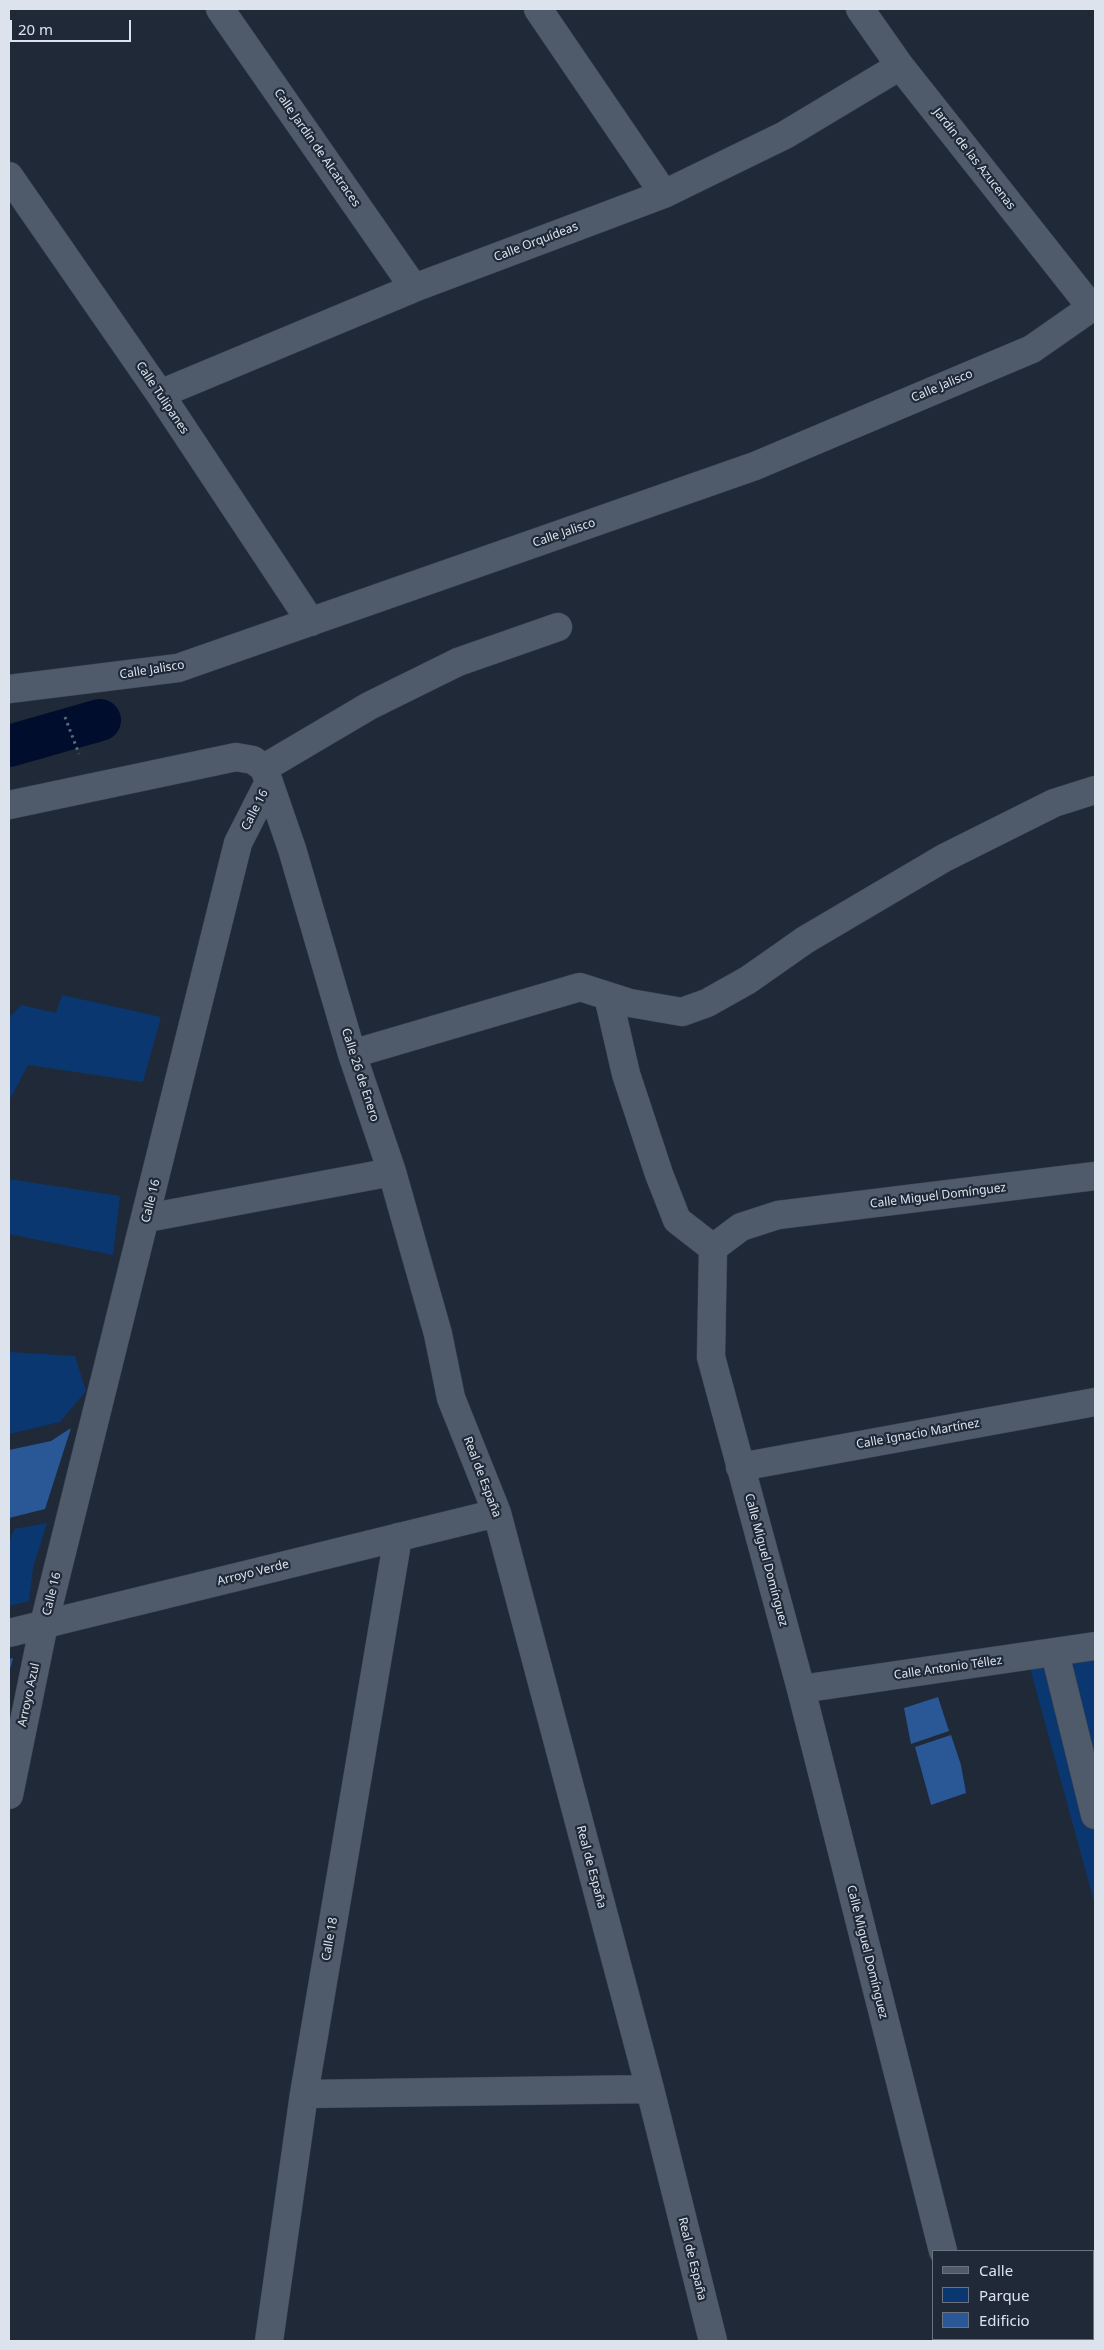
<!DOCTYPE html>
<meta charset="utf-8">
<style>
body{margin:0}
#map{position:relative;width:1104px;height:2350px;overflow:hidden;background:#1f2938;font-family:"Noto Sans",sans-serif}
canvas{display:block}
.frame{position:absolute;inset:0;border:10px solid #dce3ed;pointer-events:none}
.legend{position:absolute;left:932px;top:2250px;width:162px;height:90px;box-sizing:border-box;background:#1f2938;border:1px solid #6b7380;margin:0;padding:6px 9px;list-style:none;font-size:15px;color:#dce3ed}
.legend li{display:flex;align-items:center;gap:10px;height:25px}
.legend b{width:25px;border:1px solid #6b7380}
.scale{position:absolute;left:10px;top:20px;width:121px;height:22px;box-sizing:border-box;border:2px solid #dce3ed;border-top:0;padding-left:6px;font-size:15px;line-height:18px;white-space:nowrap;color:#dce3ed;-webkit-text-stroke:4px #1f2938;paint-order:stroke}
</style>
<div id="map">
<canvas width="1104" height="2350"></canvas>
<div class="frame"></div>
<ul class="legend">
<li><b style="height:6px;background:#4f5b6b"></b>Calle</li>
<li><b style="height:14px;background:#0b3770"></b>Parque</li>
<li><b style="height:14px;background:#2a5896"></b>Edificio</li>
</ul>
<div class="scale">20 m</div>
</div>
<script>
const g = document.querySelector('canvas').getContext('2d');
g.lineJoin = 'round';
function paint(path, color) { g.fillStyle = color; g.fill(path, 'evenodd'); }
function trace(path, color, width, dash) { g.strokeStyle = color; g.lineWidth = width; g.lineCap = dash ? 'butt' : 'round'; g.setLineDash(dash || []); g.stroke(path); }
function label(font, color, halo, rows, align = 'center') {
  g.font = font + ' "Noto Sans",sans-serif'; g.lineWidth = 4.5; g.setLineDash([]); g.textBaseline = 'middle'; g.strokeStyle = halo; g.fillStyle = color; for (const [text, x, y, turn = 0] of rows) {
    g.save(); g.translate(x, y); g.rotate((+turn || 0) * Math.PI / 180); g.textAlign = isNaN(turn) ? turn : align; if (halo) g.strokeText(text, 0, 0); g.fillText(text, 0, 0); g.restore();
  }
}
paint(new Path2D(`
 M62,995L161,1017L143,1082L28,1065L9,1101V1018L21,1005L56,1013Z
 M9,1179L120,1196L113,1255L9,1234Z
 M9,1352L75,1356L86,1391L60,1422L9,1434Z
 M47,1523L33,1568L29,1601L9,1606V1543L14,1529Z
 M1095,1638V1905L1025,1650Z`), '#0b3770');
trace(new Path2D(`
 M9,746L100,720`), '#000d2c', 42);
paint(new Path2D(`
 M71,1428L45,1509L9,1518V1450L51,1441Z
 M13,1658L9,1673V1659Z
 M938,1697L949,1731L911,1744L904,1708Z
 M951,1735L961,1765L966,1793L931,1805L915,1747Z`), '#2a5896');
const minor = new Path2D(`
 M220,9L414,288
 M538,9L664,194
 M860,9L900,66L1091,307
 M9,176L160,394L311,622
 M160,394L414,288L664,194L785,135L900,66
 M9,689L178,668L755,466L1032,349L1095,305
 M264,768L369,706L458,662L558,627
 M9,805L236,757L253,760L264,768L292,849L352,1054L392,1172L438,1334L451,1398L497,1513L650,2089L713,2341
 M608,996L626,1074L659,1174L677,1220L713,1248
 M352,1054L580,987L630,1003L682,1012L707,1003L748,980L805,940L944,858L1054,803L1095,790
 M147,1218L392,1172
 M740,1467L1095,1402
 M9,1633L497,1513
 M1055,1653L1095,1815
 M801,1689L1095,1646
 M9,1795L44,1624L238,843L269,782
 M304,2094L650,2089
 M943,2251L801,1689L711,1357L713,1248L741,1227L778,1215L1095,1176
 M964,2339L965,2341
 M269,2341L304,2094L398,1537`);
trace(minor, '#3c4450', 29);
trace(new Path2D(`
 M65,717L79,754`), '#5f6875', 3, [2.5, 4]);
trace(minor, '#4f5b6b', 28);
label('12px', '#dce3ed', '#1f2938', [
 ["Calle Jardín de Alcatraces",317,148,55],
 ["Jardin de las Azucenas",974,159,52],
 ["Calle Orquídeas",536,242,-21],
 ["Calle Jalisco",942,386,-23],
 ["Calle Tulipanes",162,398,56],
 ["Calle Jalisco",564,533,-19],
 ["Calle Jalisco",152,670,-9],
 ["Calle 16",255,810,-63],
 ["Calle 26 de Enero",360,1075,72],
 ["Calle Miguel Domínguez",938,1196,-7],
 ["Calle 16",151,1201,-76],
 ["Calle Ignacio Martínez",918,1434,-10],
 ["Real de España",482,1477,69],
 ["Calle Miguel Domínguez",766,1560,75],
 ["Arroyo Verde",253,1573,-14],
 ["Calle 16",52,1594,-76],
 ["Calle Antonio Téllez",948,1668,-8],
 ["Arroyo Azul",29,1695,-78],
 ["Real de España",591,1867,75],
 ["Calle 18",330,1939,-80],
 ["Calle Miguel Domínguez",867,1952,76],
 ["Real de España",692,2259,76]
]);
</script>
